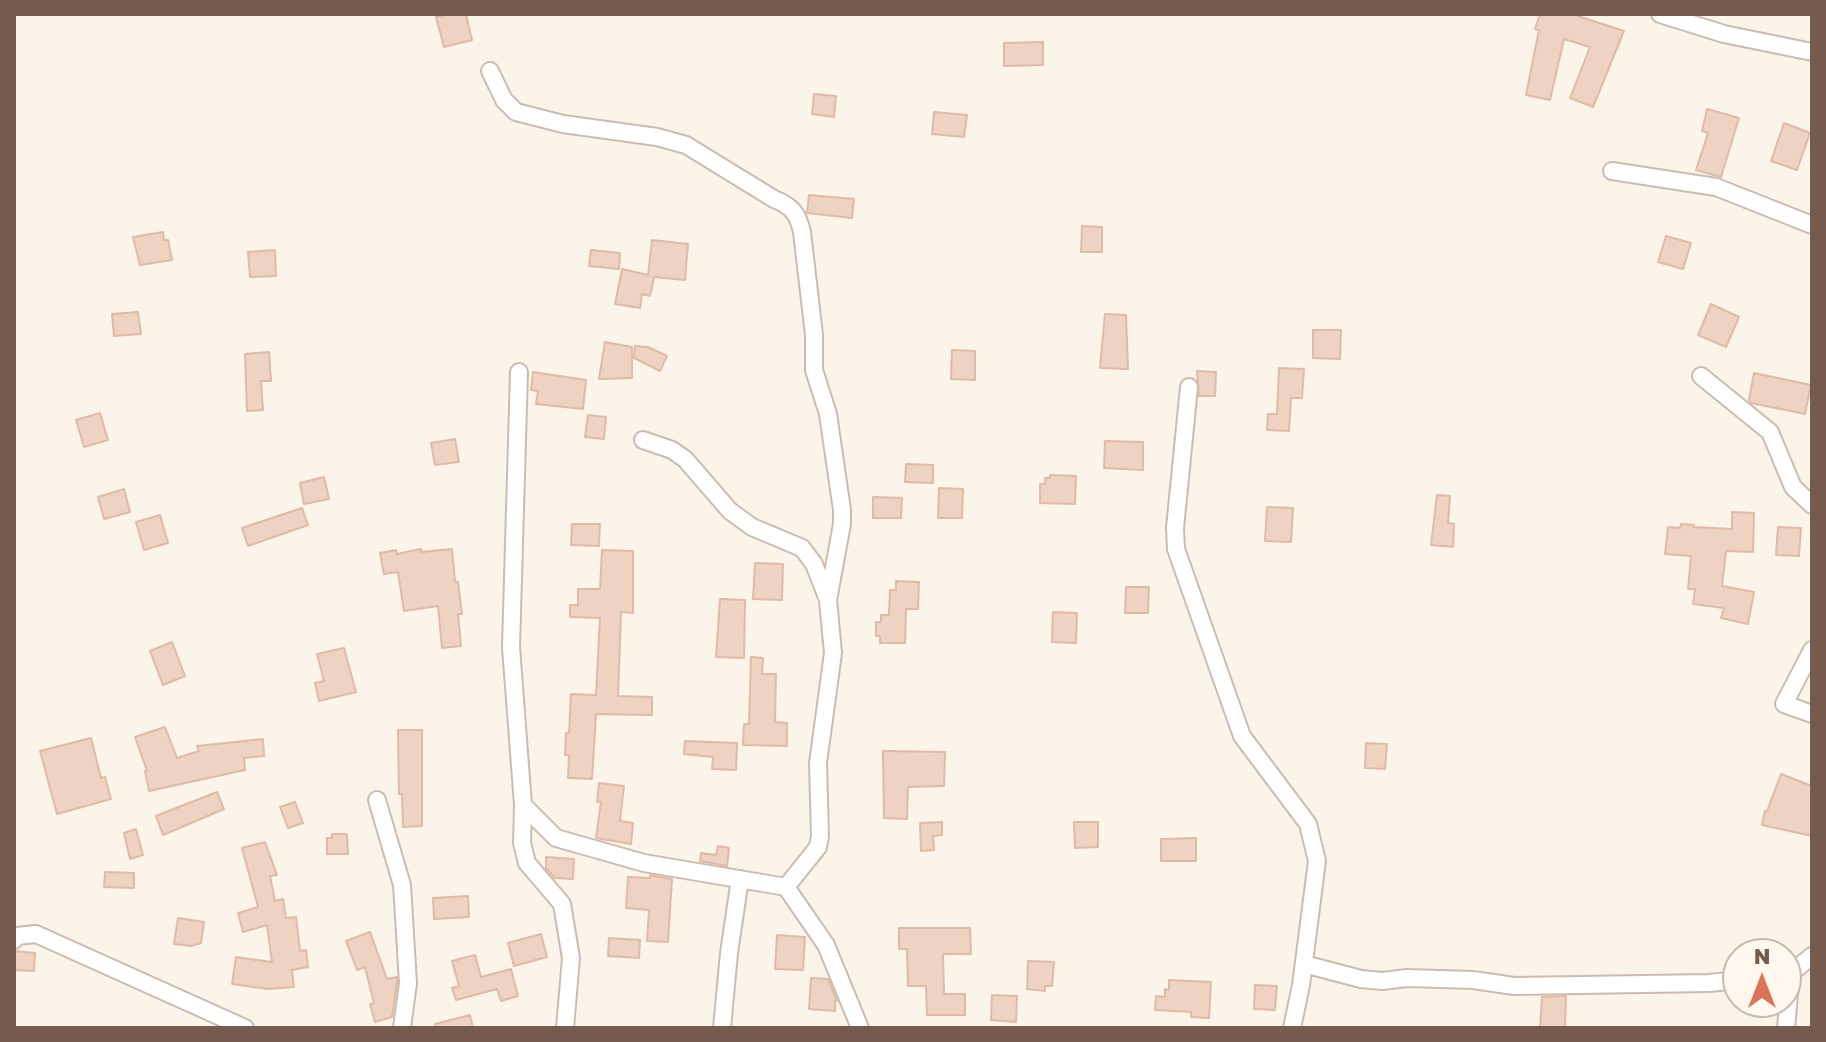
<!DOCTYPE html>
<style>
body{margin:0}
#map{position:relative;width:1826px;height:1042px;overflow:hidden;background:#fbf4e9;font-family:"Golos Text",sans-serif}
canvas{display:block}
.frame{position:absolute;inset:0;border:16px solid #745b4e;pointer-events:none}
.north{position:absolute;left:1722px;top:938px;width:80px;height:80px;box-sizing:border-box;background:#fef8ef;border:2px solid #c7b9af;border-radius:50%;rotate:0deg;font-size:22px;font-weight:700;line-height:32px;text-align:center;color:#745b4e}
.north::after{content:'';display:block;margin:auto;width:28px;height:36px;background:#dc7357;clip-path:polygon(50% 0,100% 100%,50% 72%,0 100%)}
</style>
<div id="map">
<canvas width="1826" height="1042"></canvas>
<div class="frame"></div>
<div class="north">N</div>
</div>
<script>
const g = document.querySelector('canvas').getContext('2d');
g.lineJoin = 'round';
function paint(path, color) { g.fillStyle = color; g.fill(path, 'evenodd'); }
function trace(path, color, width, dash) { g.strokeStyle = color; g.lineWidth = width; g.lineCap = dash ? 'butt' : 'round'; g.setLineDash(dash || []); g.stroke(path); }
const building = new Path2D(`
 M448,14H466L472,40L444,47L436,17Z
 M1540,14H1572L1624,31L1593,107L1570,98L1590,47L1564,39L1550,100L1526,95L1539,30L1535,29Z
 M1043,42V65L1004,66V43Z
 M814,94L836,96L834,117L812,114Z
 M1707,109L1739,118L1721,177L1696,170L1708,133L1702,131Z
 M934,112L967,115L964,137L932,134Z
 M1784,123L1810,133L1797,170L1771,161Z
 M809,195L854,199L852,218L807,213Z
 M1082,226L1102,227V252H1081Z
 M163,232L164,240H168L172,260L140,265L133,237Z
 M1666,236L1691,243L1683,269L1658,262Z
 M652,240L688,244L685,280L654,277L650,296L642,294L640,308L615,304L622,269L648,275Z
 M275,250L276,276L250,277L248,252Z
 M591,250L620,253L619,269L589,266Z
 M1711,304L1739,317L1726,347L1698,335Z
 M138,312L141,334L114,336L112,314Z
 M1105,314L1126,315L1128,369L1100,368Z
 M1313,330H1341L1340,359L1313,358Z
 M605,342L632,347V378L599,379Z
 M635,346L648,347L667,356L660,371L634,358Z
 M952,350L975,351V380L951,379Z
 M269,352L271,381H261L263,410L247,411L245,354Z
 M1279,368L1304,369L1302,398H1291L1289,431L1267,430L1268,414H1277Z
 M1197,371L1216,372L1215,396H1199Z
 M533,372L586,380L583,409L536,404L538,391L531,390Z
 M1754,373L1811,385L1805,414L1751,403L1749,400Z
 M100,413L108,440L84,447L76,420Z
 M588,415L606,417L604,439L585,437Z
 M455,439L459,462L435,465L431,443Z
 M1105,441L1143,442V470L1104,468Z
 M906,464L933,465V483L905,482Z
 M1050,475L1076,476L1075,504L1040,503V484H1045V478H1050Z
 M324,477L329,499L304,504L300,483Z
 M939,488L963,489L962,518H938Z
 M124,489L130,512L104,519L98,497Z
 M1437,495L1450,496L1448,523L1454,524L1453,547L1431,545Z
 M873,497L902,498L901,518H873Z
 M1267,507L1293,508L1291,542L1265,541Z
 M302,508L308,525L248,546L242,528Z
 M1732,512L1754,513L1753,552L1726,551L1722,586L1754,592L1748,624L1721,618L1724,608L1693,604L1695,589H1688L1691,556L1665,554L1668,527L1680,528L1681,524L1694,525V527L1732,529Z
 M160,515L168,543L144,550L136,522Z
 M572,524H600L599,546L571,545Z
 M1778,527L1801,528L1799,556L1776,555Z
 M421,549V552L452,549L455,582H458L462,614H458L461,646L442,648L438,606L404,611L398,572L384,574L380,553L396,550L397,554Z
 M602,550L633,551V613L621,612L618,696L652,697V715L596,714L592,779L568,778L569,755H565L566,733H569L571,694L596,695L600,618L570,617V605H578V589H600Z
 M755,563L783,564L782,600L753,599Z
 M896,581L919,582L918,609H906L905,643H880V636H876V622H881V615H889L890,590H896Z
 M1126,587H1149L1148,613H1125Z
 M720,599L745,600L744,658L716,657Z
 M1053,612L1077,613L1076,643L1052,642Z
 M172,642L185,676L163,685L150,651Z
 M344,648L356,692L319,701L315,683L324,681L317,654Z
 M751,657L763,658L762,674H776L775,722L787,723V746L743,745L744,724H749Z
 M165,727L177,758L199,751L197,746L263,739L264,756L244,758L245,770L149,791L145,771H147L135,737Z
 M398,730H422V826L403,827L402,794H399Z
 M91,738L101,778L105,777L111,799L57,814L40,751Z
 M685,741L737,743L736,770L712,769L713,757L684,754Z
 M1366,743L1387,744L1385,769L1365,768Z
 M883,751L945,752L944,786L908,787L907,819L884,818Z
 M1781,774L1812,786V836L1762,825L1765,811H1767Z
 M599,783L624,786L620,821L633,823L631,844L596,838L601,802H597Z
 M217,792L224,809L163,835L156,816Z
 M295,802L303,823L288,828L280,807Z
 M942,822V835L933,836L934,850L921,851L920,823Z
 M1074,822H1098V847L1075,848Z
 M136,829L143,855L130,859L124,833Z
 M332,834H347L348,854H327V838H332Z
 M1196,838V861H1161V839Z
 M265,842L277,875L270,876L275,901L283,899L286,918L296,917L300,951L306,950L308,967L292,970L294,987L267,989L232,984L236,957L272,962L267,925L243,932L238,913L258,907L242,848Z
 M718,846L729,848L727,866L700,861L701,853L716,855Z
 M546,857L574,859L573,879L555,878L546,868Z
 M105,872L134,873V888L104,887Z
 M650,875L672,879L668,942L647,941L649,910L626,908L628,877L650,878Z
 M468,896L469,917L434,919L433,898Z
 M178,918L204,922L201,943L191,946L174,944Z
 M899,928H970L971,954H943L944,994H965V1015H927L926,986H908L907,949H899Z
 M370,932L387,979L397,977V983L392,1017L375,1022L370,1004L374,1003L365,967L357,970L346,941Z
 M541,934L547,957L514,966L508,943Z
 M777,935L805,937L803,970L775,969Z
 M609,938L640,940L639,958L608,956Z
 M14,951L35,953L34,971L14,970Z
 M475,955L481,977L511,969L518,996L501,1001L497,989L456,1000L452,988L459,986L452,961Z
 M1028,961L1054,962L1052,986H1045V991L1027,989Z
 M811,978L828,979L837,1001H835V1011L809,1009Z
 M1169,980L1211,982L1209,1018L1191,1017V1012L1155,1010L1156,996L1165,997V989L1169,990Z
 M1255,985L1277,986L1275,1010L1254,1009Z
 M992,995L1017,996L1016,1022L991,1020Z
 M1566,996L1565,1028H1540L1542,997Z
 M470,1015L473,1028H436L435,1024Z`);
paint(building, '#efd3c2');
trace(building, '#e0baa4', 2);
const minor = new Path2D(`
 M1660,14L1724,34L1812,52
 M490,71L504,100L516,112L563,124L657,137L686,145L774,199C792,206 798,214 802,232L814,335V370L828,414L842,510V524L828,600
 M1612,171L1716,187L1812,225
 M519,372L511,647L523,805L522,843L527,863L562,904L571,958L565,1028
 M1701,376L1770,432L1793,487L1812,505
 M1189,387L1175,528L1176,549L1242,736L1308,824L1317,861L1301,985L1292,1028
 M643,440L672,450L685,459L730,511L752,527L802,548L814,564L828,600L833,653L818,763L820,836L818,847L786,887
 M1812,650L1784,704L1812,714
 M377,800L402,885L408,983L402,1028
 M523,805L556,838L644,863L786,887L826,945L860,1028
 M14,940L17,936L36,934L245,1028
 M1304,964L1361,979L1382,981L1407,978L1473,980L1514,986L1709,983L1738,980
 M722,1028L729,953L740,879
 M1786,1028L1791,973L1812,956`);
trace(minor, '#ccbcaf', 20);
trace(minor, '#fff', 16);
</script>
